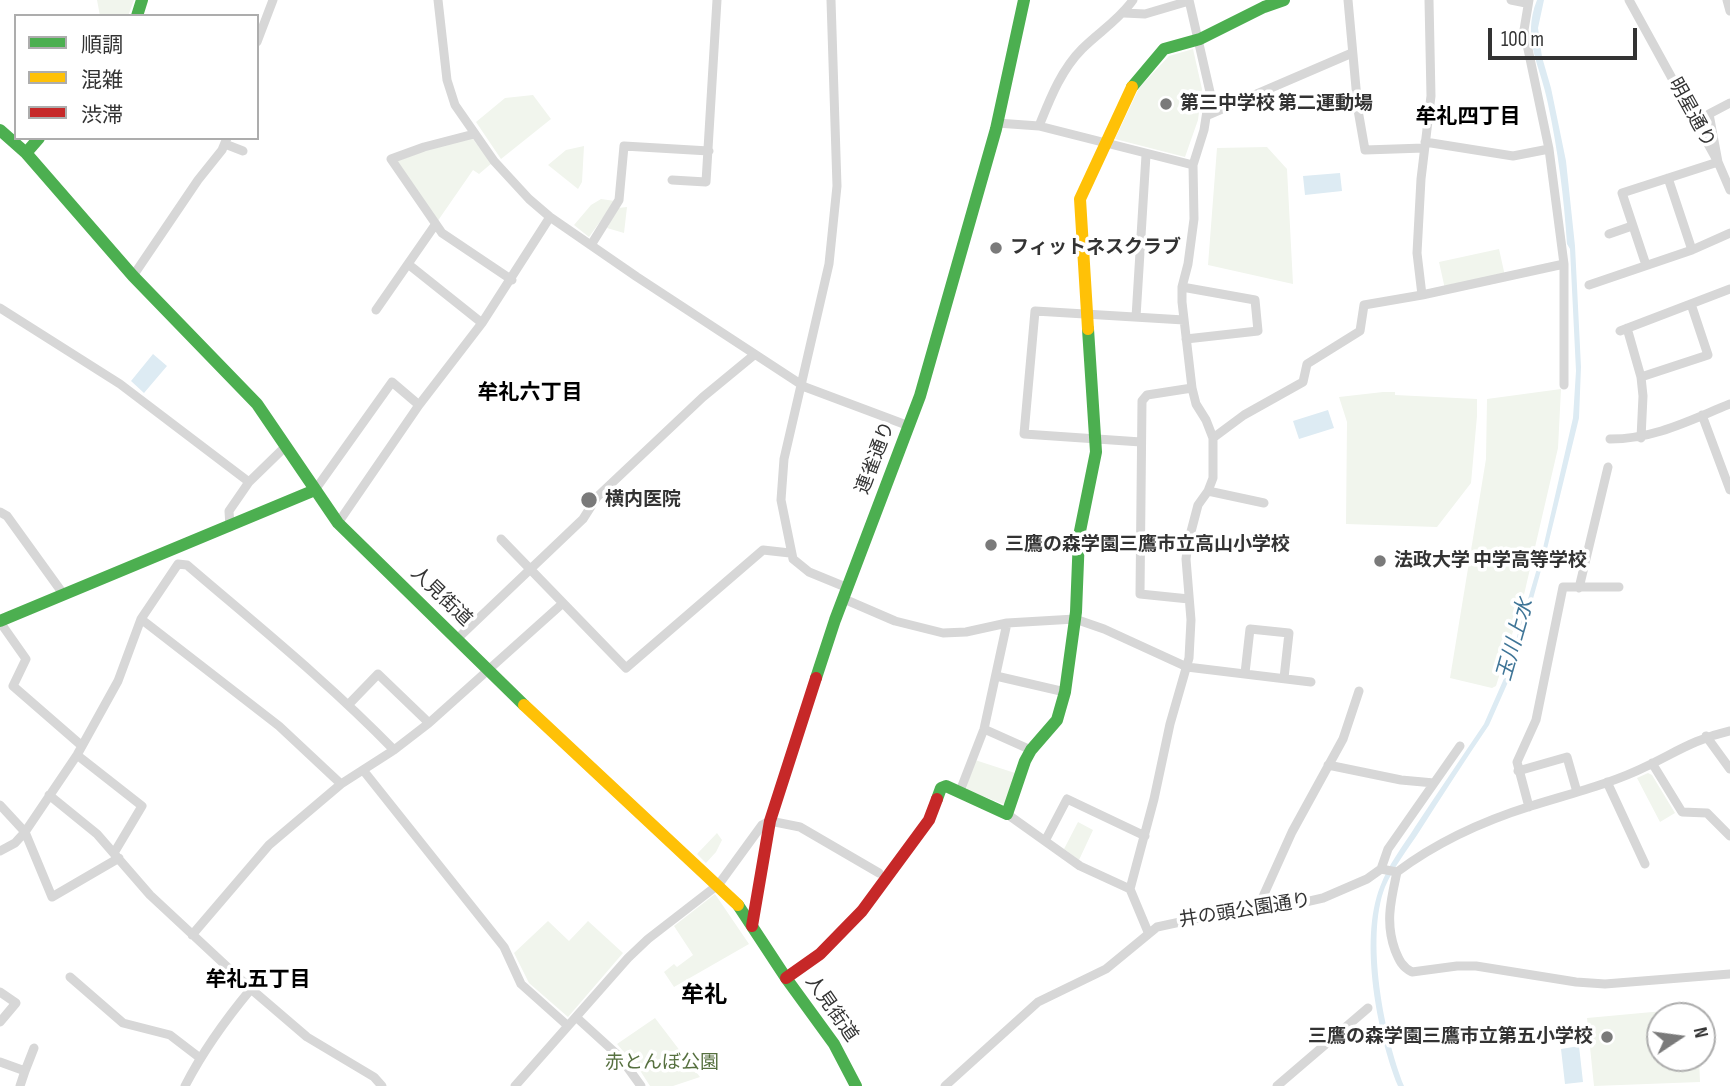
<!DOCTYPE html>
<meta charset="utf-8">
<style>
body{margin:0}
#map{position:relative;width:1730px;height:1086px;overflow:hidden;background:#fff;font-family:"Sofia Sans Condensed","Noto Sans JP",sans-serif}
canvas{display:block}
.legend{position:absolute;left:14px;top:14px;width:245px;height:126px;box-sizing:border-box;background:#fff;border:2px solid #adadad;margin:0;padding:9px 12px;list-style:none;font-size:21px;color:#333}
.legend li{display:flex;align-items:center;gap:14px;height:35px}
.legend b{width:35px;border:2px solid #adadad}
.north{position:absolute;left:1646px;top:1002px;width:70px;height:70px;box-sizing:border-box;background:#fff;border:2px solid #adadad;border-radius:50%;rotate:77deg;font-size:19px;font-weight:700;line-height:28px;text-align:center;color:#333}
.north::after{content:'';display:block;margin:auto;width:24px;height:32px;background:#7a7a7a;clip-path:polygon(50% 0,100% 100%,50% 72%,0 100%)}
.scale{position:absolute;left:1488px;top:28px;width:149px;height:32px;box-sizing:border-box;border:4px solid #333;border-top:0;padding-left:9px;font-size:21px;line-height:24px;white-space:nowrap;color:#333;-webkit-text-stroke:5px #fff;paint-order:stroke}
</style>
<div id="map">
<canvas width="1730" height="1086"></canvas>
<ul class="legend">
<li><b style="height:9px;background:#4caf50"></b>順調</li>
<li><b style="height:9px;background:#ffc107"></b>混雑</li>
<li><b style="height:9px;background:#c62828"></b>渋滞</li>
</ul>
<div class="north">N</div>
<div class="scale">100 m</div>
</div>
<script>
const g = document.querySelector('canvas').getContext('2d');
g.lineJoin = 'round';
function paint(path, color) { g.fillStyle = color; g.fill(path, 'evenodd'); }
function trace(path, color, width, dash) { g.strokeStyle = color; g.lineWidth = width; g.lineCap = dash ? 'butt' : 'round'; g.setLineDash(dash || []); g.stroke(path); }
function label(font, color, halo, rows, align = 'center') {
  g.font = font + ' "Sofia Sans Condensed","Noto Sans JP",sans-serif'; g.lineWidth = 7; g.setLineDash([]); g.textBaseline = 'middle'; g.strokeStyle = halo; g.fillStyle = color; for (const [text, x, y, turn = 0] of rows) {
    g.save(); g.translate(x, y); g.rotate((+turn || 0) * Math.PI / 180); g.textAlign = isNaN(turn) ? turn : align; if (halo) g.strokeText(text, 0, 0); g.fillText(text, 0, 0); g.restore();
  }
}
paint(new Path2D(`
 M97,0H134L128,16H100Z
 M1193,49L1202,89L1198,120L1185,157L1115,139L1139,88L1169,56Z
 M533,95L551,119L501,159L476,122L505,98Z
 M472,138L492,163L479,174L473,170L437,222L395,159Z
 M584,146L582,182L578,189L548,165L566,150Z
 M1267,147L1287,169L1293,284L1208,265L1217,148Z
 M601,199L615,201L589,237L574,225L591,205Z
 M627,207L624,233L607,228L618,208Z
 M1499,249L1505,276L1445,289L1439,262Z
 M1561,389L1558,448L1523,599L1496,686L1492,688L1450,678L1486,459L1487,399Z
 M1383,392H1395V395L1477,399V416L1471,483L1437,527L1346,524L1347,422L1339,397Z
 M975,760L1015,773L1007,803L1003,804L967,790L966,786Z
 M1648,773L1652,775L1675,813L1660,822L1637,778Z
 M1078,822L1093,830L1079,860L1064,849Z
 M717,833L722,840L716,852L706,863L697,854Z
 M715,894L749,944L674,987L664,972L674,964L677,967L693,955L674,926Z
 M548,921L569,941L588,921L623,953L568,1017L529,983L514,953Z
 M1696,1008L1697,1016H1660V1058H1699L1700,1082L1594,1086L1587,1018Z
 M655,1018L700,1077L673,1086H650L641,1072L617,1044Z`), '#f1f5ed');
paint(new Path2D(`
 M1537,0H1544L1538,28L1542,57L1551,88L1566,161L1575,246L1581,367L1579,418L1547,549L1512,673L1489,725C1465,760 1442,796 1419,832C1408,849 1393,868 1385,887C1365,938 1384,1036 1404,1086H1398C1377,1034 1359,940 1380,887C1388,865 1403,846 1415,827C1438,792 1461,758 1484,724L1506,674L1516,640L1543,548L1573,418L1576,371L1570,249L1567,244C1564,197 1558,151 1548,104C1541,66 1521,40 1537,0Z
 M1340,173L1342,191L1305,195L1303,176Z
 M153,354L167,366L144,393L131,381Z
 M1328,410L1334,428L1299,439L1293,421Z
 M1579,1046L1583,1082L1565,1084L1561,1049Z`), '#ddebf3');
trace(new Path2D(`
 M438,0L447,80L455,105L494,161L529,199L550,217L637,277L805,387L909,426
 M831,0L837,186L829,264L784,459L781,500L793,559L809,572L848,588
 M1189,0L1210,92L1204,130L1193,165L1194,219L1188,264L1182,287V302L1192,388L1147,395L1142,401L1140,594L1189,599
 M1348,0L1358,110L1365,150L1424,148
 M1511,0L1526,3
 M1529,0L1524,30L1549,149L1564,264V385
 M1629,0L1718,162L1730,190
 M1727,0L1730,11
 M1124,13L1145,14L1189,1
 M257,42L273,0
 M1208,115L1352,53
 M997,123L1039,126L1193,165
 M1039,126C1050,99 1061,70 1082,49C1099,32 1119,20 1133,0
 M474,134L424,147L391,159L442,233L512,280
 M1425,142L1513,156L1549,149
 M225,144L243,151
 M1668,178L1692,250
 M672,180L706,182L717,0
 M1609,234L1632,226
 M591,245L619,200L624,146L709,151
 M408,264L482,323
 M1646,265L1622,193L1718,162L1709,114L1730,103
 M133,276L198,180L222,150L227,138
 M1589,285L1692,250L1730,233
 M1182,287L1255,300L1258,331L1186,339
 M1422,295L1417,253L1421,179L1431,96L1429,0
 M0,308L120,384L249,482
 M376,310L435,225
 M1136,317L1146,155
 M1627,328L1641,377L1643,396L1641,438
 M1620,331L1730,289
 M1641,377L1708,355L1691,304
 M1702,415L1730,490
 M1213,438L1244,415L1303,382L1307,364L1360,331L1364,305L1422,295L1564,264
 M1610,439C1655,439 1690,420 1730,404
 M1141,442L1024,434L1035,311L1184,320
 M315,490L392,382L419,405
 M1208,491L1264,503
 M0,512L7,516L64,595
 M338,523L419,405L482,323L550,217
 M230,527L229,511L249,482L286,446
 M501,539L626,668L763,550L790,553
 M178,564L187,565C257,625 329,683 394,750
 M1579,588L1608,467
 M844,599L895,621L943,633L966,632L1007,623L1075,619L1104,629L1187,667L1311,682
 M141,619L279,726L341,784
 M0,622L26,659L13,686L82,746
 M457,639L583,519L597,497L703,397L754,355
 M1245,673L1250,629L1289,633L1284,678
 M996,676L1065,692
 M349,704L378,674L429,723
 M984,729L1031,750
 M1706,736L1730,769
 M77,755L142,806L114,853
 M1652,763L1682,812L1707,813L1730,836
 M1328,765L1401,780L1434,783
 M363,770L504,947L521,984L568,1026
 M1518,771L1567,757L1577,792
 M1607,782L1645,864
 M960,791L984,729L1007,623
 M49,795L97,834L150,895L251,989L307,1037L374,1077L382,1086
 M0,805L25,832L52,897L119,858
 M1529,807L1517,762L1536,720L1563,587H1619
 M1007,814L1080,866L1130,889L1148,932
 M1045,841L1067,799L1145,836
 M0,851L15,843L25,832L77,755L118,681L141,619L178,564
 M1381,869L1388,849L1460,746
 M1397,872C1391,900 1385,922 1395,950C1399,960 1402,967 1412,972L1457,966H1476L1576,982L1605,984L1730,974
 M1130,889L1154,799L1170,724L1189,658L1191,620L1186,559L1188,543L1198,505L1208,491L1213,478V438L1206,420L1196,404L1192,388
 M1256,912L1292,832L1343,739L1359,691
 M192,935L269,845L341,784L394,750L429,723L563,603
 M70,977L123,1023L170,1035L200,1058
 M0,992L16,1003L0,1022
 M576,1017L620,1057L641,1086
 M0,1062L25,1071L20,1086
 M25,1071L34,1048
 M185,1086C203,1051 226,1019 251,989
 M515,1086L628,958L648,939L719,884L762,825L770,821L800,827L879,873
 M945,1086L1038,1002L1106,969L1157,927L1208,916L1279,908L1323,898L1367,879L1381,869L1397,872C1437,842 1483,821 1531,806C1569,794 1611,784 1647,766C1678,751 1695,739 1730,731
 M1277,1086L1368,1008`), '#d7d7d7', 9);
trace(new Path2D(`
 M137,16L142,0
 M1132,87L1164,49L1200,39L1264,7L1284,0
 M0,130L26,153L133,276L257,404L338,523L524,705
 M26,153L39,138
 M0,621L315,490
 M816,678L835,620L920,396L996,129L1024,0
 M937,799L941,788L946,786L1007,814L1025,761L1031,750L1057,720L1065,692L1076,612L1079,536L1096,452L1088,329
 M738,905L786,978L834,1044L856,1086`), '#4caf50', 12);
trace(new Path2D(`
 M1088,329L1080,199L1132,87
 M524,705L738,905`), '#ffc107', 12);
trace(new Path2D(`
 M752,926L770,821L816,678
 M786,978L820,954L862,911L929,820L937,799`), '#c62828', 12);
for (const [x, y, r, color] of [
 [1166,104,7,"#7a7a7a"],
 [996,248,7,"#7a7a7a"],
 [589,500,9,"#7a7a7a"],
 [991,545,7,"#7a7a7a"],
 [1380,561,7,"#7a7a7a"],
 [1607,1037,7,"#7a7a7a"]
]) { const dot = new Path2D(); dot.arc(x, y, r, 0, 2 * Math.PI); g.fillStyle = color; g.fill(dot); trace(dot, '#fff', 2.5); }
label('bold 19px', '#333', '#fff', [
 ["第三中学校 第二運動場",1180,104],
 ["フィットネスクラブ",1010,248],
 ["横内医院",605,500],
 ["三鷹の森学園三鷹市立高山小学校",1005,545],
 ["法政大学 中学高等学校",1394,561],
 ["三鷹の森学園三鷹市立第五小学校",1593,1037,"right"]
], 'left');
label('19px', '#333', '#fff', [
 ["明星通り",1691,113,61],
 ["連雀通り",876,458,-69],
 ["人見街道",441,597,44],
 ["井の頭公園通り",1245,911,-9],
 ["人見街道",831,1009,55]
]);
label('19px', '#56703f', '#fff', [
 ["赤とんぼ公園",662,1063]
]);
label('bold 21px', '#000', '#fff', [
 ["牟礼四丁目",1468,118],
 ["牟礼六丁目",530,394],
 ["牟礼五丁目",258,981]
]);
label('italic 21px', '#3f7597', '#fff', [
 ["玉川上水",1516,640,-74]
]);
label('bold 23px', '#000', '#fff', [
 ["牟礼",704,996]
]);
</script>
